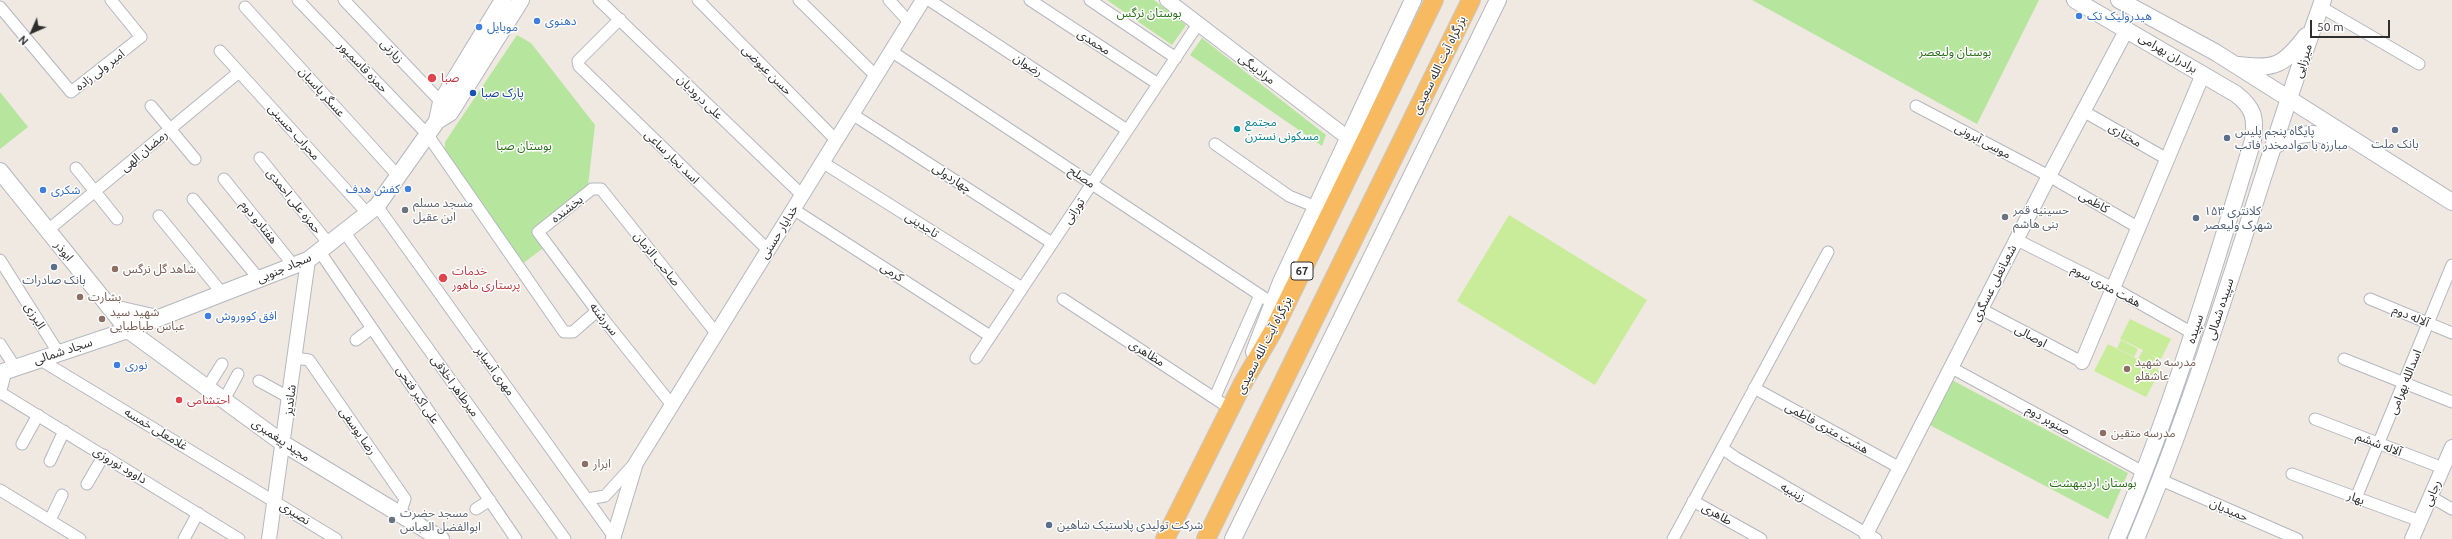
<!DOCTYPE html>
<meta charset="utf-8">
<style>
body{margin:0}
#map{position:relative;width:2452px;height:539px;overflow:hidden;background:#efe9e1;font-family:Ubuntu,sans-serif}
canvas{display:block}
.north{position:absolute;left:12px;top:12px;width:40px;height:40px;-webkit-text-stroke:3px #fff;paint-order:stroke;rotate:225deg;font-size:11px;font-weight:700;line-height:16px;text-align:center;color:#2e2e2e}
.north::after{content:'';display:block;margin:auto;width:14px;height:18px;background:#2e2e2e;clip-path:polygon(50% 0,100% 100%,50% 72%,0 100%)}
.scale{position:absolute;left:2310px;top:20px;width:80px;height:18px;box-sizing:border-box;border:2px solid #2e2e2e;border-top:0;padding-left:5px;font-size:12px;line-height:14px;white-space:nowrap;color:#2e2e2e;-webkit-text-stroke:3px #fff;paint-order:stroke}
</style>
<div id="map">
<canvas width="2452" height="539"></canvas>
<div class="north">N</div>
<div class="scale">50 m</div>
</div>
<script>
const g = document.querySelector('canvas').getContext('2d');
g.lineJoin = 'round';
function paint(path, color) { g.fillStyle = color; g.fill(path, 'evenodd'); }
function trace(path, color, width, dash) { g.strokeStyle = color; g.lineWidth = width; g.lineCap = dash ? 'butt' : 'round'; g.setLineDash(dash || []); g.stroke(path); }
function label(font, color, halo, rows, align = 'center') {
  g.font = font + ' Ubuntu,"Noto Sans Arabic",sans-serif'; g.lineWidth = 3; g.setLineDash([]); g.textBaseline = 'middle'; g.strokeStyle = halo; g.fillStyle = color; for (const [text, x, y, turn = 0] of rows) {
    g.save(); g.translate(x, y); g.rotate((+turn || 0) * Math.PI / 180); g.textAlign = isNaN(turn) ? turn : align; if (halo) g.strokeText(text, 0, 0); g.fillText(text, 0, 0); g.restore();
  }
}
paint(new Path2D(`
 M1107,0H1154L1186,25L1172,45Z
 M1752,0H2039L1977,124Z
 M517,35L531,43L595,125L588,186L540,227L550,243L522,264L445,153V142Z
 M1202,38L1326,135L1322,146L1190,55Z
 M0,92L28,127L0,149Z
 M1948,378L2128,473L2108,519L1926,423Z`), '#b6e59e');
paint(new Path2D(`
 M1509,215L1647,300L1595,385L1457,301Z
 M2130,319L2171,339L2161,359L2151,355L2162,361L2158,369L2138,359L2143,350L2120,339Z
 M2121,340L2138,349L2134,357L2117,348Z
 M2108,344L2160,371L2146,397L2094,371Z`), '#c9ec9a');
const minor = new Path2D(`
 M298,0L427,134L564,332H573L597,311
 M344,0L441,102
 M599,0L802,195
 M698,0L836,140
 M799,0L876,76
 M889,0L909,22
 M929,0L1127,130
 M1030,0L1158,84
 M1090,0L1176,58
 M0,7L71,92L141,37L111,0
 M245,7L399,177
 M2321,7L2419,64
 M620,19L578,61L579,66L768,250
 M220,51L368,214
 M891,51L1272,303
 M151,106L195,159
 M1916,106L2049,176L2139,228
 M2083,111L2167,159
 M852,114L1052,243
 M1215,144L1289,196L1316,207
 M260,158L329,244
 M822,162L1022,288
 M76,168L117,219
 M224,179L294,266
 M193,199L259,279
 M377,206L614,537
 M793,209L990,336
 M159,216L222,293
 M48,230L239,72
 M345,233L565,539
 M2017,240L2113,288L2194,334
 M320,252L516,539
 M0,260L58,352
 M1063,299L1231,409
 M2370,299L2452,333
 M1981,309L2082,362
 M356,340L372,328
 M0,344L15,367
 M295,358L309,360L405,499L400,514
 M976,358L1198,24
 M39,359L336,539
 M2344,359L2452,402
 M1950,367L2145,473
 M259,381L290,398
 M207,388L222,364
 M1754,388L1900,468
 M1,393L239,539
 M0,394L6,371
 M1215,397L1260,295
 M224,400L238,374
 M672,405L597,311L538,232L592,189H601L716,333
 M2315,419L2443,468
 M22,444L38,415
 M1722,448L1736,458L1876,539
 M50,461L64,431
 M2292,474L2420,521
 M2161,480L2297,539
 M87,484L104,455
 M0,490L80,539
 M2431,497L2452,509
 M2356,498L2452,265
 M587,499L605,496L635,463
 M1693,501L1761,539
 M476,509L490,500
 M50,520L62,495
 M184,539L198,513
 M1673,539L1828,252`);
const tertiary = new Path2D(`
 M1167,0L1348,138
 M2082,362L2203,74
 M1866,534L2049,176L2127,29
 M269,539L308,260
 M613,539L636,463L923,0
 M2412,539L2452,447`);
const secondary = new Path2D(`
 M2075,0L2236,94C2254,108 2256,118 2253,140C2212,275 2172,409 2117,539
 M2119,0L2215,52L2452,202
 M2238,65C2275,70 2284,65 2306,36
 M437,121L441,102L503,0
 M2274,146C2297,132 2317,130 2342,141
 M0,171L128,330L284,444L441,539
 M109,307L157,318
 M1254,352L1281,282L1413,0
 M0,373L128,330L308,260L377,206L437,121L450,113L521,0
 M1233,539L1498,0
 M2136,539C2210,364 2258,179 2323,0`);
const trunk = new Path2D(`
 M1165,539L1243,383L1273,331L1434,0
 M1206,539L1471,0`);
trace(minor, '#b4b7c1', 13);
trace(tertiary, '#b4b7c1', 16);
trace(secondary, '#b4b7c1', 18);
trace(trunk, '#c9c9c9', 20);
trace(minor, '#fff', 11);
trace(tertiary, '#fff', 14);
trace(secondary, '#fff', 16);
trace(trunk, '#f8ba60', 18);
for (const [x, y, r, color] of [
 [2079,16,4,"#3f7fe0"],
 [537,21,4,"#3f7fe0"],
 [479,27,4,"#3f7fe0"],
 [432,78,5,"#e0444e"],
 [473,93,4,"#1a4fb4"],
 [1237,129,4,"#0f9aa8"],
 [2395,130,4,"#5c6f8a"],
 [2227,138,4,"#5c6f8a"],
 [408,189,4,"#3f7fe0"],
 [43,190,4,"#3f7fe0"],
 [405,210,4,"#6b7280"],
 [2005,217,4,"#6b7280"],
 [2196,218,4,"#5c6f8a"],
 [54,267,4,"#5c6f8a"],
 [115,269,4,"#8d6e63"],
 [443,278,5,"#e0444e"],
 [80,297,4,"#8d6e63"],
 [208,316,4,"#3f7fe0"],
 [102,319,4,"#8d6e63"],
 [117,365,4,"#3f7fe0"],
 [2127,369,4,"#8d6e63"],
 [179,400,4,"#e0444e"],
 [2103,433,4,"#8d6e63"],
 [585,464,4,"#8d6e63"],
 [392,520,4,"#6b7280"],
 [1049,525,4,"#5c6f8a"]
]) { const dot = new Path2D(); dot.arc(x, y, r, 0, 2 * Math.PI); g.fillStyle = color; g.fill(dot); trace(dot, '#fff', 1.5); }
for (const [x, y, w] of [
 [1302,271,22]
]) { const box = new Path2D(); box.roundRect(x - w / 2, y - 9, w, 18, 3); g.fillStyle = '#fff'; g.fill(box); trace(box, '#2e2e2e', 1); }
label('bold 11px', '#2e2e2e', null, [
 ["67",1302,271]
]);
label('12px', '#2c6e1b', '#fff', [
 ["بوستان نرگس",1149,13],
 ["بوستان ولیعصر",1955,52],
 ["بوستان صبا",524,146],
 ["بوستان اردیبهشت",2093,483]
]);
label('12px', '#366cbe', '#fff', [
 ["هیدرولیک تک",2087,16],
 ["دهنوی",545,21],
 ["موبایل",487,27],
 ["کفش هدف",400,189,"right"],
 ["شکری",51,190],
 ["افق کووروش",216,316],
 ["نوری",125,365]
], 'left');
label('12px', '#2e2e2e', '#fff', [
 ["محمدی",1094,42,33],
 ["زیارتی",392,51,47],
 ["برادران بهرامی",2168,53,31],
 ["میرزایی",2303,61,-72],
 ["رضوان",1028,65,33],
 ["بزرگراه آیت الله سعیدی",1439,65,-64],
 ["حمزه قاسمپور",363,67,46],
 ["مرادبیگی",1257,69,37],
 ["امیر ولی زاده",100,70,-38],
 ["حسن عیوضی",767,70,45],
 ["عسگر پاسبان",322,92,48],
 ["علی درودیان",700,97,44],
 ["محراب حسینی",294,132,48],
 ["مختاری",2125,135,30],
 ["موسی آبرونی",1983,141,28],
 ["رمضان الهی",144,151,-40],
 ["اسد نجار ساعی",672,157,44],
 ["مصلح",1082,177,34],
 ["چهاردولی",952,178,33],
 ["حمزه علی احمدی",294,201,51],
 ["کاظمی",2094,202,30],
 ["بخشنده",567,209,-38],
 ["تورانی",1074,211,-56],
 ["هفتادو دوم",259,222,51],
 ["تاجدینی",922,225,32],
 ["خدایار حسنی",779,232,-58],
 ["ابوذر",64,251,51],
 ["صاحب الزمان",657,259,51],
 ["سجاد جنوبی",284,268,-23],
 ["کرمی",892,272,33],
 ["شعبانعلی عسگری",1994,283,-63],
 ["هفت متری سوم",2106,286,28],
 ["سپیده شمالی",2220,309,-72],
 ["البرزی",35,316,58],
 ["آلاله دوم",2411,316,23],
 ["سررشته",604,319,52],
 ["سپیده",2195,329,-72],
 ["اوصالی",2031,336,28],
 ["بزرگراه آیت الله سعیدی",1264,345,-63],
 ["سجاد شمالی",63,351,-18],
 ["مظاهری",1147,353,32],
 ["مهری آسیابر",495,371,54],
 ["اسدالله بهرامی",2405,382,-68],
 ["میرطاهر اخلاقی",455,386,54],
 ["علی اکبر فتحی",418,395,56],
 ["شاندیز",290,400,-83],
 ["صنوبر دوم",2048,420,29],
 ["هشت متری فاطمی",1827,428,29],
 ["غلامعلی خمسه",156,429,31],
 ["رضا یوسفی",358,431,55],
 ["مجید پیغمبری",281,440,34],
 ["آلاله ششم",2379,444,21],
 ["داوود نوروزی",120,465,31],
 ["زینبیه",1793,492,30],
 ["رجایی",2432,493,-67],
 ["بهار",2356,498,20],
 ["حمیدیان",2229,510,23],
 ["نصیری",295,513,32],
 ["طاهری",1717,514,29]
]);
label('12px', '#be3a42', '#fff', [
 ["صبا",441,78],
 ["خدمات",452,271],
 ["پرستاری ماهور",452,285],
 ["احتشامی",187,400]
], 'left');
label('12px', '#164399', '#fff', [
 ["پارک صبا",481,93]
], 'left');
label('12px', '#0d838f', '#fff', [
 ["مجتمع",1245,122],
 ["مسکونی نسترن",1245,136]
], 'left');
label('12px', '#4e5e75', '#fff', [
 ["پایگاه پنجم پلیس",2235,131],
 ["مبارزه با موادمخدر فاتب",2235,145],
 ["بانک ملت",2395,144,"center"],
 ["کلانتری ۱۵۳",2204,211],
 ["شهرک ولیعصر",2204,225],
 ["بانک صادرات",54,280,"center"],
 ["شرکت تولیدی پلاستیک شاهین",1057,525]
], 'left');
label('12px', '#5b616d', '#fff', [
 ["مسجد مسلم",413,203],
 ["ابن عقیل",413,217],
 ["حسینیه قمر",2013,210],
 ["بنی هاشم",2013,224],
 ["مسجد حضرت",400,513],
 ["ابوالفضل العباس",400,527]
], 'left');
label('12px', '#785e54', '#fff', [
 ["شاهد گل نرگس",123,269],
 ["بشارت",88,297],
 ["شهید سید",110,312],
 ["عباس طباطبایی",110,326],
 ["مدرسه شهید",2135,362],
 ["عاشقلو",2135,376],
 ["مدرسه متقین",2111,433],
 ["ابرار",593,464]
], 'left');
</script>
